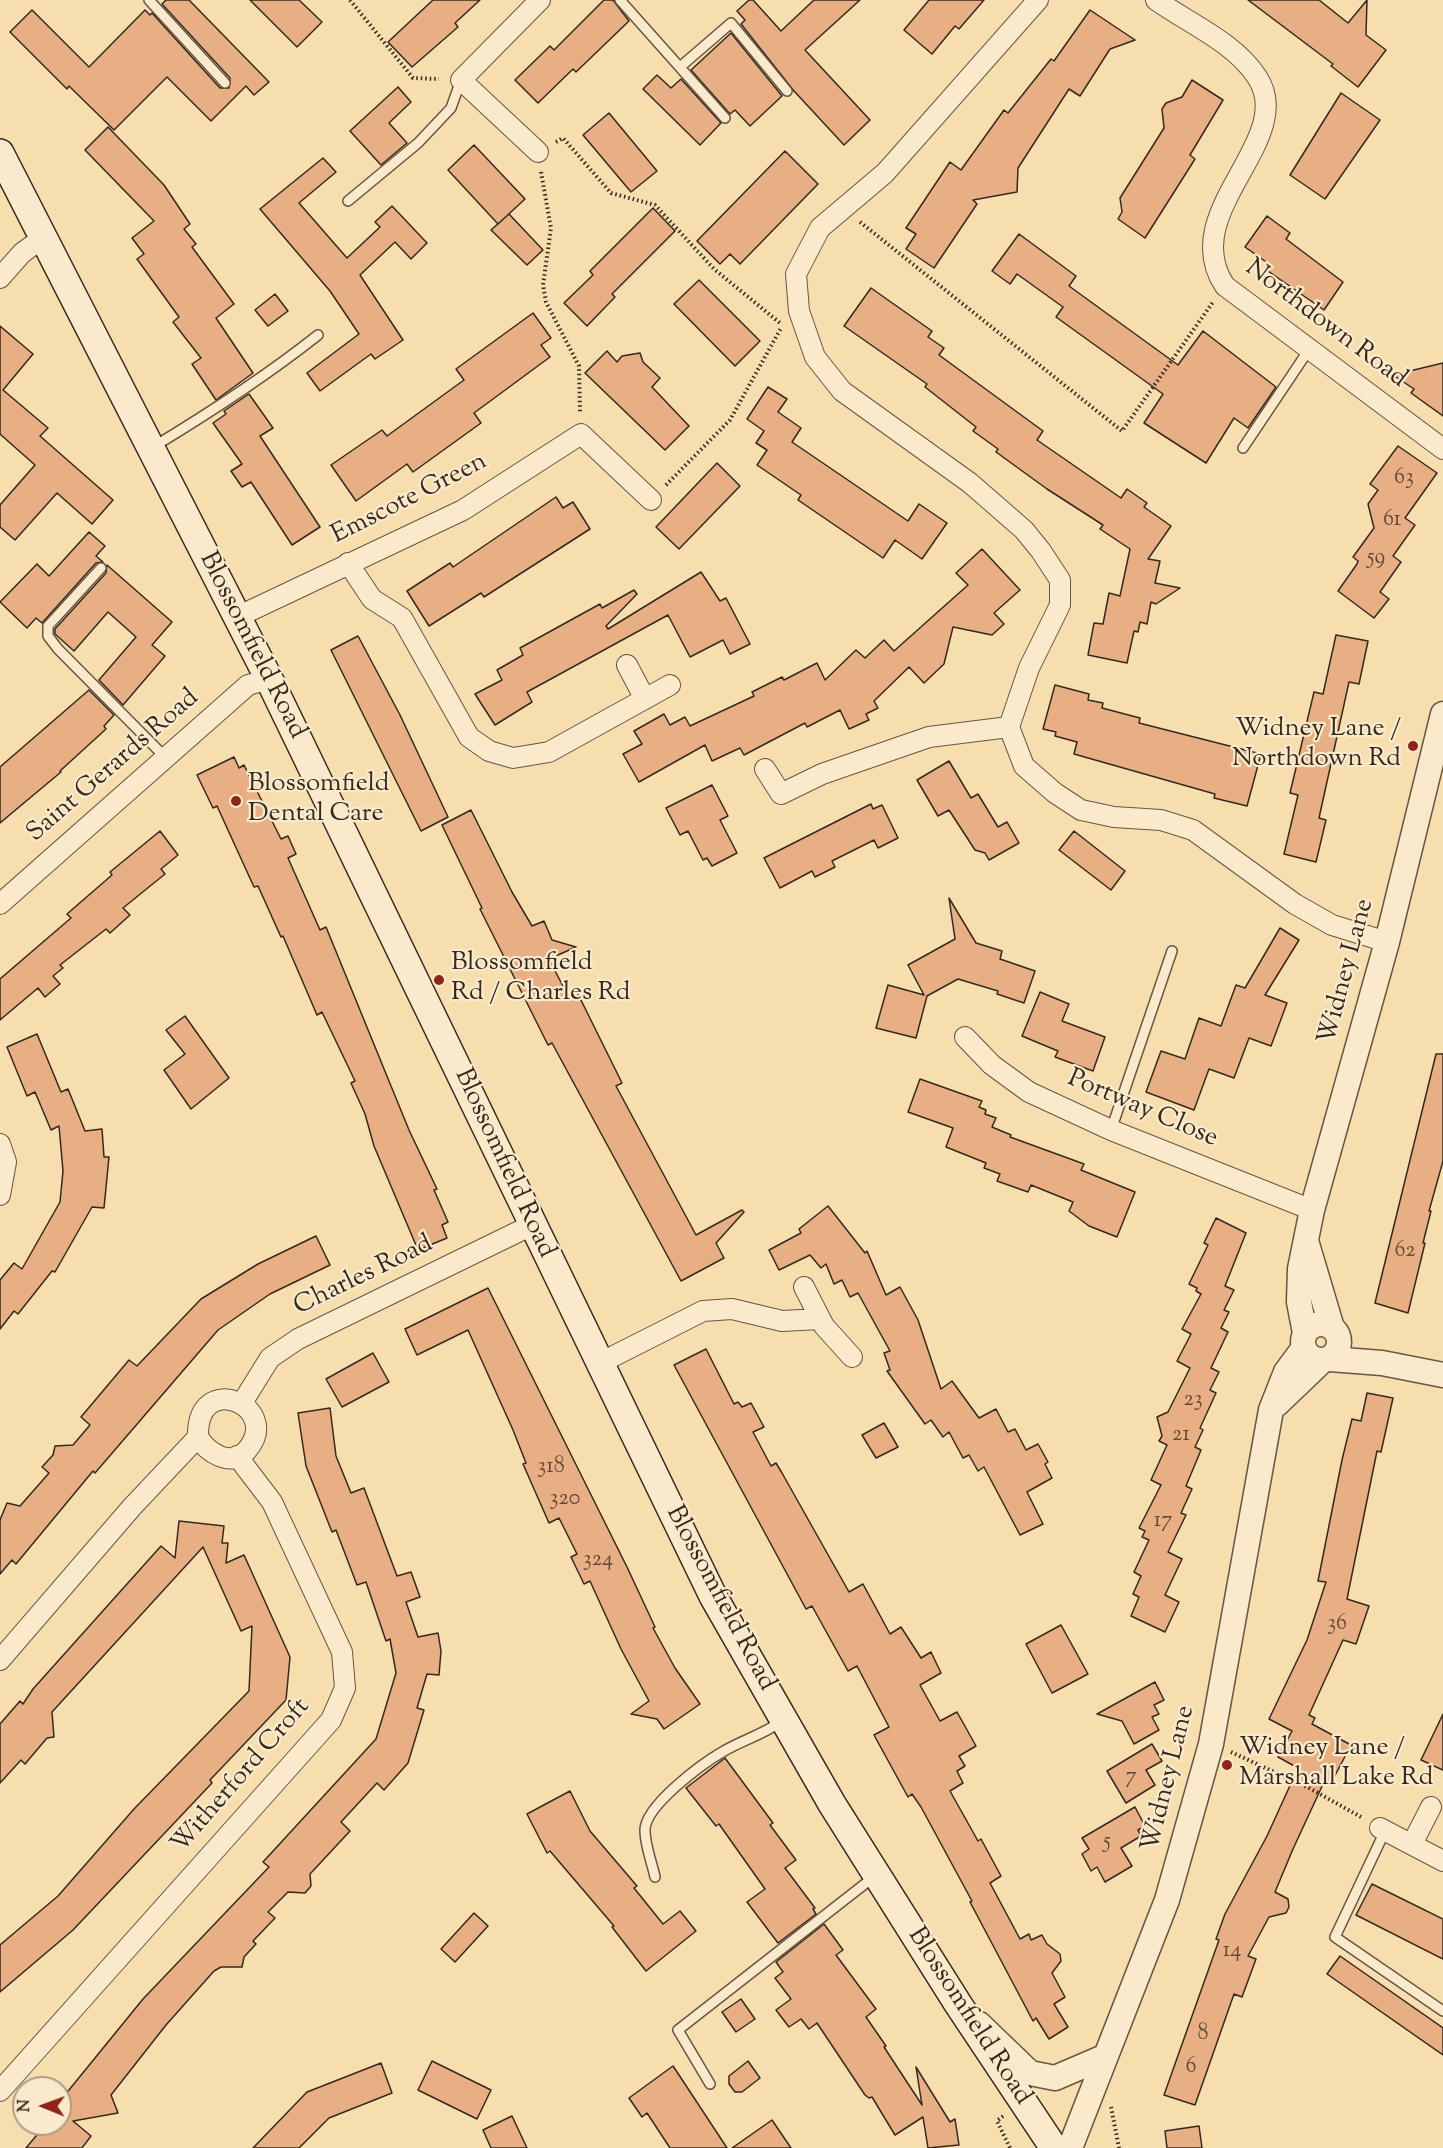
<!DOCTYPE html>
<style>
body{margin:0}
#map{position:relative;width:1443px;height:2148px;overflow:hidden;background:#f7deaf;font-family:"Sorts Mill Goudy",serif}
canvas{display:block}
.north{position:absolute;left:12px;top:2076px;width:60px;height:60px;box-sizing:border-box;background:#faeacb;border:2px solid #ab9d86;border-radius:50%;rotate:271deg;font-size:16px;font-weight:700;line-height:24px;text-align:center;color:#35291f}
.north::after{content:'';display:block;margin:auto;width:21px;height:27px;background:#8f2418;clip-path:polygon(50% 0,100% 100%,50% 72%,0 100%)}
</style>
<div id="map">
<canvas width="1443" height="2148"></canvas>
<div class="north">N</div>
</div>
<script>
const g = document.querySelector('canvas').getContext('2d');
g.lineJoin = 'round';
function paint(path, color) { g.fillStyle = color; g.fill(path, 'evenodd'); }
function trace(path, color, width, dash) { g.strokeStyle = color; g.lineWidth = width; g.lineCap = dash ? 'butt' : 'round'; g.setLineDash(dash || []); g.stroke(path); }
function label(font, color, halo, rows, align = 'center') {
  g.font = font + ' "Sorts Mill Goudy",serif'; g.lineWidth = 4.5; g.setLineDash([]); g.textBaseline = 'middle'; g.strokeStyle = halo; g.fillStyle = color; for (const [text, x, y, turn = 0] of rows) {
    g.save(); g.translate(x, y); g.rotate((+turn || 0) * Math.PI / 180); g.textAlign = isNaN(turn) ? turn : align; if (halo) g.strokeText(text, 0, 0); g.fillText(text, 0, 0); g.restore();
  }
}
const building = new Path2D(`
 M166,0H189L269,82L254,95L246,86L211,121L167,77L114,130L69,86L67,89L10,32L32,10L89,67L145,10L150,15L152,13L220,88H229L230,78L162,4Z
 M250,0H299L322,22L297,47Z
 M433,0H480L455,23L458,27L412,67L388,42Z
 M604,0H613L629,21L576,72L573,69L538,103L515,80L550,46L554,50Z
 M749,0H753L781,31L814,0H860L805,50L870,120L844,145L794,91L741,24L745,20L737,11Z
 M929,0H984L959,29L955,26L932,54L904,30Z
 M1248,0H1319L1348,23L1367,0L1366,35L1386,50L1358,87L1331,66L1333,64Z
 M1090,10L1135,40L1110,49L1080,96L1069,89L1018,168L1017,192L973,200L977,204L934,268L906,249L916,234L906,228L950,162L961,170L1004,110L1008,113L1051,59L1054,61Z
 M731,33L782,96L750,126L735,110L730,114L691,70Z
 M657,75L671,88L681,79L721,123L700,145L643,89Z
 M1192,80L1223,100L1190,155L1195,159L1145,238L1118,219L1122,212L1120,198L1164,128L1162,109L1166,103L1182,97Z
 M398,87L411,102L389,123L407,143L381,165L350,131Z
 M1341,93L1380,120L1325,199L1290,175Z
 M609,113L657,171L631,192L583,135Z
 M108,127L164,185L190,224L184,229L196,244L192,247L234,304L216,318L253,373L216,400L192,364L201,358L173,322L179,317L137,259L144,254L132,238L154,221L85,150Z
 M474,145L525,199L498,224L448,170Z
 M785,151L818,184L740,264L730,254L720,264L697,241Z
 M323,158L336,172L299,203L347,258L380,227L375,222L392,206L427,243L411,259L395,242L360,275L403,340L375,359L371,354L320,391L307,373L359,334L330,291L260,209Z
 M653,208L675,231L612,294L615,297L587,326L564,303L593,275L590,271Z
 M509,214L543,250L527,265L491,230Z
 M1267,216L1290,233L1286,239L1343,282L1324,310L1265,269L1269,264L1245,247Z
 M1019,234L1076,276L1069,286L1178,365L1203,331L1276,387L1248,428L1234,418L1206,463L1144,423L1163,394L1056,317L1063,307L1017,274L1010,284L992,271Z
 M699,280L760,341L735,366L674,304Z
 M871,288L932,331L928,337L944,348L939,355L1043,431L1037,440L1121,498L1127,489L1147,503L1144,507L1171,526L1148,559L1160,561L1155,583L1180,588L1156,604L1151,602L1147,624L1140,622L1138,632L1134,631L1127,663L1088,655L1094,623L1103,624L1109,593L1120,596L1130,549L1100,529L1103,525L1047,489L996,452L998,449L973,431L976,427L925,387L927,384L844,326Z
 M275,294L288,311L268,326L255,310Z
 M533,313L551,338L541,345L550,357L474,413L481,423L413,472L407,464L356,501L331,465L382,430L387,436L464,380L456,369Z
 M0,326L33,354L3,390L48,428L40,436L113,500L92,524L57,493L15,540L0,527V505L35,465L0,434Z
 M607,351L617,362L622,356L640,353L643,362L660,378L652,387L689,426L665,450L585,373Z
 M1443,363V416L1411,393L1414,389L1393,375Z
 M768,387L787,399L778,412L801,428L792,442L908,521L919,504L947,523L922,559L895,540L883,558L798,500L801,495L757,465L767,450L756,443L764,431L747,419Z
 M249,394L273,428L260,436L320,527L292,545L251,482L242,487L231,471L242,464L213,423L226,414L224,411Z
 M1398,446L1437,473L1405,518L1415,525L1393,556L1401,562L1380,592L1389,599L1374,618L1338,591L1357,564L1358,561L1353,557L1374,528L1368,504L1378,490L1370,484Z
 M717,463L740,486L679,549L656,527Z
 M556,497L563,508L573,502L590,529L484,597L481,593L429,626L407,591L450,563L453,567Z
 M89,532L105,546L96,556L103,562L96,563L42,623L36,618L27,628L0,602L37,564L49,576Z
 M982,549L1020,590L994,613L1004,624L992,635L953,627L944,664L924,683L909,667L874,701L878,708L866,714L869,720L849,729L840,710L807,727L805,723L744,755L740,748L712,761L705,745L639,782L623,754L642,744L634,731L664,714L670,725L685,717L690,726L754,696L752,692L782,677L784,680L817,663L825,680L856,650L865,658L884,640L894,651L968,585L956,573Z
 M107,565L172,622L152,645L165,656L123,705L99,680L136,637L108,612L74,651L55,634V629L106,573Z
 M701,572L720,601L726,598L750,644L730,654L723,640L690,657L668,615L527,692L532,702L495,725L475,694L502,680L497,670L523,655L520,648L600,604L602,608L634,590L637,594L606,626L608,629Z
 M1336,635L1368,641L1359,684L1349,682L1319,818L1326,820L1316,862L1284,854L1298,795L1290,793L1314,692L1323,694Z
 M358,636L400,715L448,817L421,831L331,650Z
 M1055,685L1089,694L1088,700L1103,703L1102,708L1140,718L1139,723L1261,754L1247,806L1214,798L1215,794L1074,754L1077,742L1055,736L1056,732L1043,729Z
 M89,690L114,715L104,726L106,729L60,771L61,772L0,823V767Z
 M234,757L239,768L244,765L281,839L288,836L296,854L288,858L320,930L326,927L409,1130L437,1189L434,1190L448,1222L442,1225L447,1238L418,1250L374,1146L365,1114L351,1083L355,1081L322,1012L317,1015L283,936L281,937L258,886L254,887L217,806L213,808L197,775Z
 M949,761L971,798L978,794L998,827L1007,822L1019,843L989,860L985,853L975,850L949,810L938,816L917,780Z
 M712,785L728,816L720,820L737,853L712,866L707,858L703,860L688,831L680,835L666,808Z
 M871,804L873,809L882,805L898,838L878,848L874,840L832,861L835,867L815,877L812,871L780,888L764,858Z
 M471,810L512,892L532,926L544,921L552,940L576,947L549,959L568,996L577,992L622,1083L616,1086L696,1235L742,1210L744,1212L716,1243L724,1258L681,1281L552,1043L548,1045L480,909L482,908L442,825Z
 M160,831L178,855L161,869L165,874L123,908L130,915L110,933L106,929L60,965L63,968L53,976L60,984L45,997L38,988L0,1020V979L71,918L67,914L112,875L110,872Z
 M1074,831L1125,871L1111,890L1059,850Z
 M949,898L976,943L1002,951L1000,959L1035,971L1024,1003L997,994L998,991L958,979L927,996L916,1038L876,1028L888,985L924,995L908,965L955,939Z
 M1280,928L1299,940L1265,995L1287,1003L1271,1046L1249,1038L1234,1078L1209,1069L1194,1110L1146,1092L1161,1051L1185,1059L1199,1018L1221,1026L1236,985L1245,988Z
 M1040,992L1069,1004L1062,1021L1105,1037L1093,1071L1055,1057L1058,1051L1022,1036Z
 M185,1016L229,1078L191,1109L164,1070L185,1054L166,1030Z
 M37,1034L61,1092L68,1089L85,1131L102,1129L104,1157H109L104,1208L92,1207L55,1272L52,1271L18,1314L14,1311L0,1329V1280L14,1263L22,1269L60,1202L63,1171L59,1126L51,1130L35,1092L27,1096L7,1047Z
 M1436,1054H1443V1161L1429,1211H1431L1423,1243H1425L1408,1313L1375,1303Z
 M920,1079L982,1101L979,1107L986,1110L985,1114L996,1118L992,1127L1011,1135L1010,1137L1084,1164L1081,1170L1135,1192L1117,1237L1089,1226L1069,1211L1073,1202L1031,1185L1028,1192L997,1181L1000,1174L984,1168L986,1163L946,1147L953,1128L908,1112Z
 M828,1206L865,1253L867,1251L886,1295L900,1287L918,1320L941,1389L952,1381L979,1418L996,1409L1008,1432L1015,1429L1026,1450L1038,1444L1048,1462L1045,1464L1052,1478L1027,1492L1043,1524L1020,1535L984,1467L978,1471L969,1455L963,1458L949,1432L943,1437L931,1420L925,1424L887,1371L890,1370L884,1353L890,1351L858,1293L850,1297L842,1280L834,1284L826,1264L821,1268L810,1255L779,1270L769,1250L801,1233L799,1229Z
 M1216,1218L1246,1233L1225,1286L1234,1290L1224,1310L1229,1312L1221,1328L1228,1332L1211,1368L1219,1372L1210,1390L1216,1393L1200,1428L1203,1430L1195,1447L1201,1450L1186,1486L1192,1489L1181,1513L1186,1515L1168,1552L1182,1559L1165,1595L1179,1602L1165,1632L1131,1616L1139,1597L1133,1594L1141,1576L1134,1572L1149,1540L1142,1537L1145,1531L1139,1528L1161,1485L1151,1480L1167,1445L1159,1441L1162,1436L1157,1417L1168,1412L1190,1368L1177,1361L1191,1334L1182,1329L1201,1294L1196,1291L1197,1288L1189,1284L1208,1245L1204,1243Z
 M316,1236L330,1265L270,1294L218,1330L95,1473L93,1471L16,1564L12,1560L0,1574V1520L7,1503L20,1506L49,1473L42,1467L53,1455L55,1446L73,1445L90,1425L81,1417L129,1360L137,1366L201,1299L258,1264Z
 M488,1288L627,1567L655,1627L653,1628L675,1668L700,1704L664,1729L657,1719L631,1714L649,1701L621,1649L590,1581L584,1584L571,1557L577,1554L559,1518L549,1523L523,1464L526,1463L513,1430L468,1330L417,1355L405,1329Z
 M706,1349L734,1404L738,1402L742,1407L751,1403L764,1427L753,1432L771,1466L776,1463L782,1473L849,1592L863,1584L890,1634L901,1627L921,1658L931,1652L941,1673L920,1685L940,1721L957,1712L976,1746L959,1756L965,1766L957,1771L963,1783L950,1791L978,1841L981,1839L1001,1876L990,1883L1020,1939L1029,1934L1031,1940L1042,1935L1047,1944L1060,1954L1061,1961L1052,1973L1065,1997L1054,2004L1068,2027L1049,2039L1036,2018L1033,2021L970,1902L972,1901L921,1807L912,1794L908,1797L874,1735L889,1727L857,1666L848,1671L812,1606L806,1609L674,1365Z
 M373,1353L389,1382L342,1407L326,1379Z
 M1367,1393L1393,1398L1381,1452L1377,1451L1347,1599L1369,1606L1356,1644L1343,1640L1309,1715L1315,1718L1312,1724L1351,1745L1330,1785L1324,1782L1293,1849L1275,1892L1288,1899L1289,1907L1286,1913L1269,1917L1248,1956L1256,1959L1242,1997L1234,1994L1195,2105L1164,2095L1219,1940L1216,1939L1225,1914L1267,1836L1298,1768L1278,1757L1292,1731L1269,1719L1307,1640L1326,1582L1318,1581L1342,1460L1352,1419L1361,1421Z
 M330,1408L336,1456L351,1493L364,1488L397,1576L411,1572L420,1597L406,1602L418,1637L438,1633L441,1651L439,1675L427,1674L417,1708L424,1710L408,1763L384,1790L377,1783L341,1822L350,1831L310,1874L311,1886L305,1893L288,1892L268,1912L275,1918L253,1941L256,1944L244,1957L242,1967H221L214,1971L166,2025L111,2095L118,2113L73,2121L91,2136L82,2148H26L46,2124H60V2101L143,1999L269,1867L263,1862L376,1739L396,1673L390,1639L386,1641L366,1582L357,1585L336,1530L332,1532L306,1466L298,1413Z
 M884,1423L898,1447L876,1458L862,1435Z
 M179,1521L224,1526L222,1543H228L226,1563L244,1555L290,1657L286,1700L210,1780L212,1783L73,1930L0,1992V1945L58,1896L134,1809L249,1691L252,1626L241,1631L203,1547L52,1712L54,1737L47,1738L25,1764L21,1760L0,1783V1724L20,1701L23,1704L33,1689L161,1546L175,1558Z
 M1061,1625L1088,1674L1052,1693L1026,1644Z
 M1155,1682L1164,1700L1154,1705L1159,1714L1152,1717L1159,1730L1134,1744L1122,1721L1097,1714Z
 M1443,1714V1770L1421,1760Z
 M1152,1744L1162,1761L1146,1770L1155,1785L1126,1803L1107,1771Z
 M725,1758L773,1823L770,1825L796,1860L785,1868L815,1908L813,1909L816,1914L778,1943L747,1902L765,1889L719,1824L716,1826L686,1788Z
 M570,1791L590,1831L637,1886L634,1888L663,1924L680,1911L696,1931L646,1971L612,1927L614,1926L550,1851L547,1853L527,1814Z
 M1135,1807L1145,1826L1138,1830L1141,1836L1121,1848L1132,1866L1105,1882L1097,1867L1091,1871L1082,1854L1089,1849L1082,1838Z
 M1372,1884L1443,1919V1959L1356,1915Z
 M474,1913L488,1926L455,1962L441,1949Z
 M824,1924L843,1950L836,1955L876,2009L866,2017L886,2046L884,2047L922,2105L916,2067L950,2122L955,2119L959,2145L928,2148L923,2117L895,2135L872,2097L869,2098L865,2095L817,2023L809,2029L801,2019L789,2027L776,2010L791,1999L775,1978L783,1972L776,1962Z
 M1340,1956L1443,2028V2055L1327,1974Z
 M741,1999L755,2019L736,2032L722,2012Z
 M432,2061L491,2090L477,2119L418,2090Z
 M748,2061L760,2078L742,2092H735L729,2084V2076Z
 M381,2063L392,2093L329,2118L299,2148H253L307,2092Z
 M673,2066L681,2078L727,2148H670L647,2113L642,2117L629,2098Z
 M512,2116L527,2148H491L483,2130Z
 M772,2120L791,2148H732Z
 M1199,2126L1202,2148H1167L1165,2131Z`);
paint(building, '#e9af84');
trace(building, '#35291f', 1.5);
const service = new Path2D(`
 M149,0L225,83
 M620,0L725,118
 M680,67L731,23L787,91
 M348,201L418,143L451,108L461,80
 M153,447C211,412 265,377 318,335
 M1243,448L1310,348
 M101,568L48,626V636L58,649L166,758
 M1111,1130L1172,951
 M1385,1831L1335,1937L1443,2011
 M655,1877C652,1863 645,1845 645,1831C644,1806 703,1763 724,1751C745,1739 762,1735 782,1721
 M710,2084L678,2030L875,1876`);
const minor = new Path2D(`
 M1038,0L885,173L820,228L796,274L799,311L815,357L842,391L970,483L1024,530L1041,551L1060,580V605L1029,668L1009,727L1024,766L1055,793L1081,810L1114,817L1161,820L1193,830L1295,904L1332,925L1387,942
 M1156,0C1190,24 1234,42 1257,77C1299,140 1175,212 1225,286L1443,449
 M538,152L461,80L540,0
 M0,278L22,253L44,237
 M348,563L372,599L402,618L469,737L489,751L513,758L549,752L670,685
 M237,617L463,510L581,434L651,500
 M627,665L645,699
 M765,769L781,794L822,774L929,737L1009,727
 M0,904L248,685L269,679
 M965,1037L992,1065L1029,1092L1111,1130L1312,1210
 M0,1144L6,1162L0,1195
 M804,1287L824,1326L852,1357
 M600,1363L703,1311L732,1309L782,1321L820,1319
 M242,1403L270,1358L298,1339L532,1225
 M0,1660L132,1507L198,1437C196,1368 284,1407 247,1450C231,1469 207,1452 198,1437
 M1380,1828L1443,1861
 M1412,1844L1431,1807
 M0,2091L331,1720L345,1688L342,1652L272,1502L237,1456`);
const tertiary = new Path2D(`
 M1307,1244L1332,1328
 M1303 1342a18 18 0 1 1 36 0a18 18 0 1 1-36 0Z
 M1305,1333L1299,1302L1300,1269L1312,1210L1387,942L1443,714
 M1330,1359L1382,1363L1443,1375
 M1277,1404L1322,1361
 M979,2024L1030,2073L1055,2078L1104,2057
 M1070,2148L1167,1900L1211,1744L1271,1410L1286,1372L1303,1349`);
const secondary = new Path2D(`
 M0,153L269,679L713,1596L832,1804L958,2004L1054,2148`);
trace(service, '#665643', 12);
trace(minor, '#665643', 22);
trace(tertiary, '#665643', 27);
trace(secondary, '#35291f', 30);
trace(new Path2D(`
 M350,0L413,78L439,79
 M556,142L563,138L611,193L655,205L714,269L780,323
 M541,172L551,228L543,285L546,302L579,366L580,413
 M860,222L1122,431L1213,302
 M666,485L730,420L781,328
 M1231,1752L1311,1789L1361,1817
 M1111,2107L1119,2148
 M1003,2116L997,2121L1010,2148`), '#35291f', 4, [1.5, 3]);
trace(service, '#faeacb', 9);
trace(minor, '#faeacb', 20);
trace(tertiary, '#faeacb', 24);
trace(secondary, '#faeacb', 27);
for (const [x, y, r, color] of [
 [1413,746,6,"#8f2418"],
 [236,801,6,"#8f2418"],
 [439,980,6,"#8f2418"],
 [1227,1765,6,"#8f2418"]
]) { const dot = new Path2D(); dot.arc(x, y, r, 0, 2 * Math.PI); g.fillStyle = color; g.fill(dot); trace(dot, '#faeacb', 2); }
label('22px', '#624a38', null, [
 ["63",1404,479],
 ["61",1392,521],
 ["59",1376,559],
 ["62",1405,1252],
 ["23",1193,1401],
 ["21",1181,1436],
 ["318",551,1468],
 ["320",565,1500],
 ["17",1163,1522],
 ["324",598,1561],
 ["36",1337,1625],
 ["7",1131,1778],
 ["5",1107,1843],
 ["14",1232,1952],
 ["8",1203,2035],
 ["6",1191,2068]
]);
label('26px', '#35291f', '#faeacb', [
 ["Northdown Road",1325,325,37],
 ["Emscote Green",410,500,-27],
 ["Blossomfield Road",251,646,63],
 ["Saint Gerards Road",114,767,-41],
 ["Widney Lane",1348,972,-75],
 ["Portway Close",1142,1110,23],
 ["Blossomfield Road",503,1164,65],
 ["Charles Road",364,1277,-26],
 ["Blossomfield Road",719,1599,62],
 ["Witherford Croft",242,1777,-49],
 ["Widney Lane",1170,1779,-76],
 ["Blossomfield Road",968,2017,57]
]);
label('26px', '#35291f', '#faeacb', [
 ["Widney Lane /",1401,731,"right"],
 ["Northdown Rd",1401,761,"right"],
 ["Blossomfield",248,786],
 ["Dental Care",248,816],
 ["Blossomfield",451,965],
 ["Rd / Charles Rd",451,995],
 ["Widney Lane /",1239,1750],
 ["Marshall Lake Rd",1239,1780]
], 'left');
</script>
